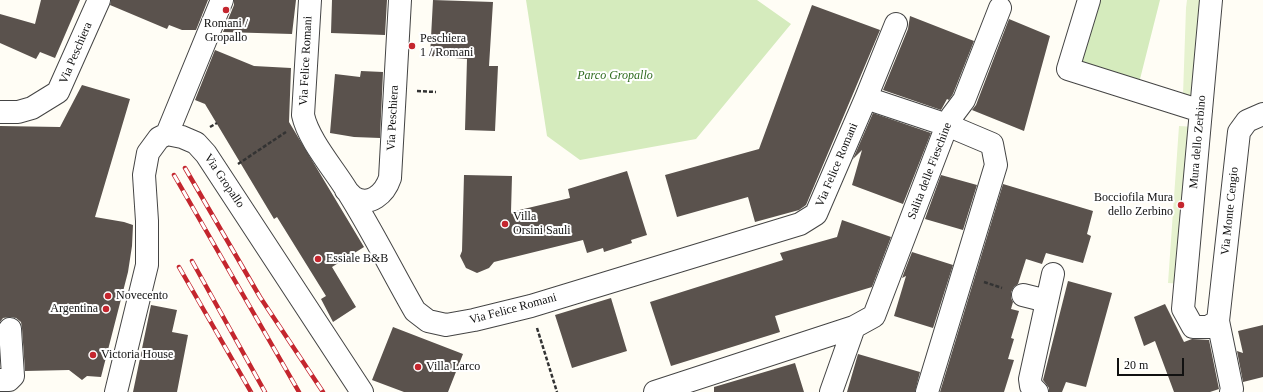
<!DOCTYPE html>
<style>
body{margin:0}
#map{position:relative;width:1263px;height:392px;overflow:hidden;background:#fffdf5;font-family:Georgia,serif}
canvas{display:block}
.scale{position:absolute;left:1117px;top:358px;width:67px;height:18px;box-sizing:border-box;border:2px solid #111;border-top:0;padding-left:5px;font-size:12px;line-height:14px;white-space:nowrap;color:#111;-webkit-text-stroke:3px #fff;paint-order:stroke}
</style>
<div id="map">
<canvas width="1263" height="392"></canvas>
<div class="scale">20 m</div>
</div>
<script>
const g = document.querySelector('canvas').getContext('2d');
g.lineJoin = 'round';
function paint(path, color) { g.fillStyle = color; g.fill(path, 'evenodd'); }
function trace(path, color, width, dash) { g.strokeStyle = color; g.lineWidth = width; g.lineCap = dash ? 'butt' : 'round'; g.setLineDash(dash || []); g.stroke(path); }
function label(font, color, halo, rows, align = 'center') {
  g.font = font + ' Georgia,serif'; g.lineWidth = 4; g.setLineDash([]); g.textBaseline = 'middle'; g.strokeStyle = halo; g.fillStyle = color; for (const [text, x, y, turn = 0] of rows) {
    g.save(); g.translate(x, y); g.rotate((+turn || 0) * Math.PI / 180); g.textAlign = isNaN(turn) ? turn : align; if (halo) g.strokeText(text, 0, 0); g.fillText(text, 0, 0); g.restore();
  }
}
paint(new Path2D(`
 M526,0H757L791,24L696,139L580,160L547,136Z
 M1096,0H1160L1139,83L1077,62Z`), '#d5ebbd');
paint(new Path2D(`
 M1187,0H1204L1198,96L1183,95L1186,8Z
 M1179,126L1195,127L1183,284L1168,283Z`), '#e6f2cf');
paint(new Path2D(`
 M41,0H80L55,58L40,52L36,59L0,43V14L35,24Z
 M111,0H208L196,30H182L169,25L167,29L110,5Z
 M234,0H296L292,34L223,32L234,5Z
 M332,0H387L385,35L331,33Z
 M433,0L493,2L489,66H498L495,131L465,130L467,59L430,56Z
 M812,5L880,30L806,205L799,210L755,222L748,197L677,217L665,175L759,149Z
 M910,16L974,41L953,94L949,100L947,99L941,110L883,90L908,29Z
 M1009,19L1050,36L1024,131L972,110L976,105Z
 M215,50L254,66L291,68L289,122L364,247L332,267L356,307L333,322L321,299L326,296L277,217L274,219L205,104L195,100Z
 M361,71L383,72L380,138L354,137L330,133L335,74L360,77Z
 M82,85L130,99L95,217L124,222L133,225L132,246L128,272L101,377L87,376L82,380L69,370L25,371L22,328L21,322L16,318L10,317L3,318L0,322V126L60,127Z
 M873,113L931,133L903,204L852,185L862,150L853,159Z
 M627,171L647,235L631,240L632,243L604,252L603,248L587,253L583,240L494,262L489,268L477,273L466,268L460,256L462,251L464,175L512,176L511,212L570,198L568,189Z
 M941,175L977,185L963,230L925,219Z
 M1003,184L1093,211L1087,234L1091,236L1083,263L1046,253L1042,264L1026,259L1018,284L1014,287L1011,292V298L1013,302L1011,309L1019,311L1011,338L1014,339L1008,359L1014,360L1004,392H940Z
 M842,220L891,237L872,287L775,316L780,332L671,366L650,302L783,260L780,253L837,237Z
 M912,252L953,265L933,328L894,316L906,276L902,278Z
 M1068,281L1112,293L1086,387L1066,382L1062,392H1049V388L1043,380Z
 M611,298L627,351L572,368L555,315Z
 M1165,304L1184,342L1192,339L1209,340L1219,389L1210,392H1174L1155,341L1144,346L1134,317Z
 M151,305L177,310L172,332L188,335L177,392H133Z
 M1263,325V377L1243,382L1237,351L1243,353L1238,331Z
 M393,327L463,354L448,392H404L372,380Z
 M858,354L920,372L915,392H847Z
 M795,363L804,392H714V387Z`), '#5a524d');
const minor = new Path2D(`
 M310,0L303,115C308,139 333,168 346,189C371,228 392,271 415,311L428,321L446,325L474,320L531,306L800,224L816,214L866,98L896,24
 M1089,0L1068,69L1201,111
 M1211,0L1183,309L1193,327H1208L1218,321
 M866,98L947,125L992,144L996,165L927,392
 M0,112H18L32,108L58,92L99,0
 M167,134L222,0
 M346,190C348,192 351,195 353,197C370,208 385,193 390,178L400,0
 M1023,295L1047,301
 M0,380H9L13,376L10,329
 M116,392L147,265V221L144,175L148,153L159,138L167,134L182,137L196,143L206,154L362,392
 M655,392L854,327L874,316L947,125L952,116L964,100L1000,8
 M831,392L854,327
 M1037,392L1031,386L1030,379L1053,274
 M1231,392L1232,389L1218,321L1239,132L1247,121L1263,114`);
trace(minor, '#444', 24);
trace(new Path2D(`
 M417,91L436,92
 M210,127L217,123
 M238,164L286,132
 M984,282L1002,288
 M537,328L557,392`), '#333', 2.5, [4, 2]);
trace(minor, '#fff', 22);
const rail = new Path2D(`
 M185,168L260,297L323,392
 M174,175L299,392
 M192,261L265,392
 M179,267L251,392`);
trace(rail, '#c4262e', 4.5);
trace(rail, '#fff', 3, [9]);
for (const [x, y, r, color] of [
 [226,10,4,"#c4262e"],
 [412,46,4,"#c4262e"],
 [1181,205,4,"#c4262e"],
 [505,224,4,"#c4262e"],
 [318,259,4,"#c4262e"],
 [108,296,4,"#c4262e"],
 [106,309,4,"#c4262e"],
 [93,355,4,"#c4262e"],
 [418,367,4,"#c4262e"]
]) { const dot = new Path2D(); dot.arc(x, y, r, 0, 2 * Math.PI); g.fillStyle = color; g.fill(dot); trace(dot, '#fff', 1.5); }
label('12px', '#111', '#fff', [
 ["Romani /",226,24,"center"],
 ["Gropallo",226,38,"center"],
 ["Peschiera",420,39],
 ["1 / Romani",420,53],
 ["Bocciofila Mura",1173,198,"right"],
 ["dello Zerbino",1173,212,"right"],
 ["Villa",513,217],
 ["Orsini Sauli",513,231],
 ["Essiale B&B",326,259],
 ["Novecento",116,296],
 ["Argentina",98,309,"right"],
 ["Victoria House",101,355],
 ["Villa Larco",426,367]
], 'left');
label('12px', '#111', '#fff', [
 ["Via Peschiera",76,53,-67],
 ["Via Felice Romani",306,61,-87],
 ["Via Peschiera",393,118,-87],
 ["Mura dello Zerbino",1198,142,-85],
 ["Via Felice Romani",837,165,-67],
 ["Salita delle Fieschine",930,171,-69],
 ["Via Gropallo",224,181,56],
 ["Via Monte Cengio",1230,211,-84],
 ["Via Felice Romani",513,309,-15]
]);
label('italic 12px', '#2f6b1f', '#fff', [
 ["Parco Gropallo",615,76]
]);
</script>
